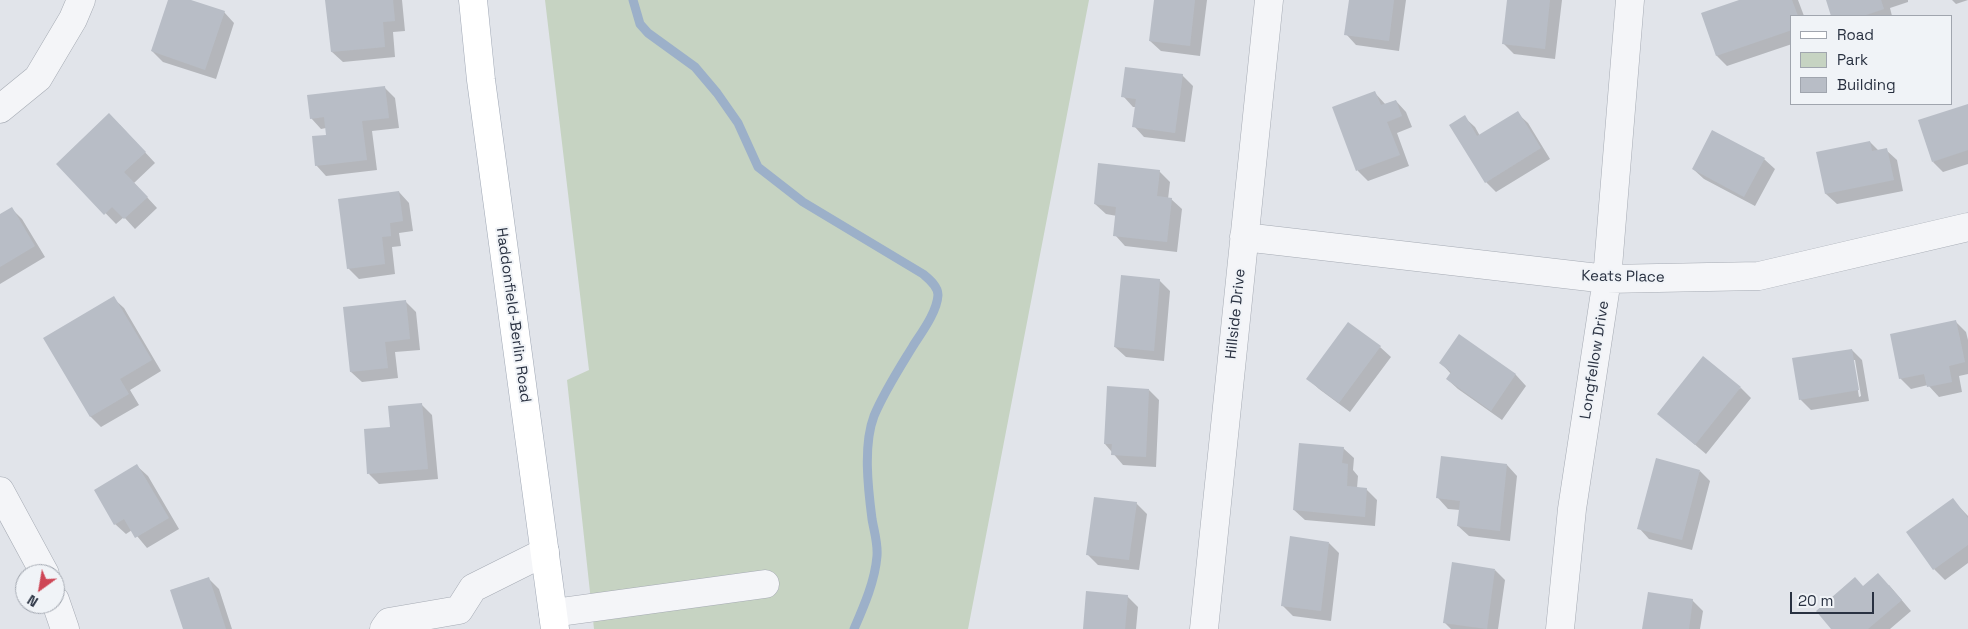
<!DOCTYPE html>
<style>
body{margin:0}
#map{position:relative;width:1968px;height:629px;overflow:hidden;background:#e1e4ea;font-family:"Space Grotesk",sans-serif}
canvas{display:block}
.legend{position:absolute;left:1790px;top:15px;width:162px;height:90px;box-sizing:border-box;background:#f0f3f7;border:1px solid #a0a5ae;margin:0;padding:6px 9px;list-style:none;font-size:15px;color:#293141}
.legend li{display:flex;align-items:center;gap:10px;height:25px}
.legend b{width:25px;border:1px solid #a0a5ae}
.north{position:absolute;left:15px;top:564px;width:50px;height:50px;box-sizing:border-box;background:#f0f3f7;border:1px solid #a0a5ae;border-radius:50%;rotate:212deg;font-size:14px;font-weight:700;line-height:20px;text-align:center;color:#293141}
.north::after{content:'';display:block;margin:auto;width:18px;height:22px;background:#ce4656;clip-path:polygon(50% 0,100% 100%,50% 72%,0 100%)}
.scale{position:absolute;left:1790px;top:592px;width:84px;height:22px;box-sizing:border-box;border:2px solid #293141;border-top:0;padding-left:6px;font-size:15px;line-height:18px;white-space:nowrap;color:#293141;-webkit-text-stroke:4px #f0f3f7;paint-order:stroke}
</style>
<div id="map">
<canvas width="1968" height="629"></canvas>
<ul class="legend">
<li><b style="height:6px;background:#fff"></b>Road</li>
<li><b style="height:14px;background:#c6d3c2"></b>Park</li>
<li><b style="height:14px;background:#b8bdc6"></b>Building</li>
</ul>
<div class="north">N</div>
<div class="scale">20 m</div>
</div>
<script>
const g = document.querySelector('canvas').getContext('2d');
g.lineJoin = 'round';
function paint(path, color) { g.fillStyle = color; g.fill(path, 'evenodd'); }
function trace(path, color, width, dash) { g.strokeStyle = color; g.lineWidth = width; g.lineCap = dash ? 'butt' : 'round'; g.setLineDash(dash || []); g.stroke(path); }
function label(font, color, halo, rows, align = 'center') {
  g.font = font + ' "Space Grotesk",sans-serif'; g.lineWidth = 4; g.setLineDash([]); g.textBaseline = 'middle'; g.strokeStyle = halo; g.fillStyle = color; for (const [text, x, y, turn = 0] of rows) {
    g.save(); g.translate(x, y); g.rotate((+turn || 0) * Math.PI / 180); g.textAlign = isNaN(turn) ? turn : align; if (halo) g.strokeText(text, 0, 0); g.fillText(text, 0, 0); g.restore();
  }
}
paint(new Path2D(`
 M545,0H1089L968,629H594L567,380L589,370Z`), '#c6d3c2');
paint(new Path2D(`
 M170,0H187L224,12L234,23L216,79L163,62L152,51Z
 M327,0H402L405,31L393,32L395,57L343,62L332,52Z
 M1155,0H1207L1200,56L1161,51L1150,41Z
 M1350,0H1406L1399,51L1356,45L1346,34Z
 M1508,0H1562L1555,59L1514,54L1503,43Z
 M1743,0H1798L1804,16H1792V44L1727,66L1717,56L1702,14Z
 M1827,0H1908V2L1890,8L1892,16H1833Z
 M1952,0H1968L1956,4Z
 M1182,75L1193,86L1185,142L1144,137L1134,126L1136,107H1133L1123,96Z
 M385,88L395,98L399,128L372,131L377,170L326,176L316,165L327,136L326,128L321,129L311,118Z
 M1375,93L1386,105L1396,101L1406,112L1412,127L1397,133L1409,166L1368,181L1358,171L1334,108Z
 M1968,105V164L1943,172L1933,162Z
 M1517,113L1528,123L1550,159L1496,192L1486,182L1464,117L1475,127L1480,136Z
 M120,125L155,163L134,183L157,208L135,229L124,217L116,224L58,164Z
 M1870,142L1879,151L1886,150L1897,160L1903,191L1837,204L1826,194L1818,153Z
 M1764,159L1775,169L1755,206L1704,179L1693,169Z
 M1159,171L1170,182L1168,199H1171L1182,209L1177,252L1125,246L1115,235L1117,216L1106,214L1095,204Z
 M399,192L409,203L413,231L399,233L401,246L392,247L395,274L359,279L348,268Z
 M12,209L22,219L45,257L0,284V215Z
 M1159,280L1170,291L1164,361L1126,357L1115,347Z
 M113,298L124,308L161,371L130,390L139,405L101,427L91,417L45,339Z
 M406,302L416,312L420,350L395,352L398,378L362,382L351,372L345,308Z
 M1956,322L1966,332L1968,340V374L1959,376L1962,392L1939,397L1928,385L1911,389L1900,378Z
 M1460,336L1516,375L1526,386L1502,420L1458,389L1447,379L1451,374L1441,363Z
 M1380,347L1391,357L1350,412L1319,389L1308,379Z
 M1852,350L1862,360L1869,401L1811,410L1800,399ZM1853,360H1855L1861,396L1859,397Z
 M1741,388L1751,398L1706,454L1659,414Z
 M1149,390L1159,400L1156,467L1123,465L1105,444Z
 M421,404L432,415L438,479L379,484L369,474L392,428Z
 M1343,448L1354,458L1353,470L1358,476L1357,488L1366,489L1377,500L1375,526L1305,520L1294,510Z
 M1507,465L1517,476L1510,541L1469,536L1458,526L1460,510L1448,509L1438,498Z
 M137,466L148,476L179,529L147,548L132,530L126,534L115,524Z
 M1700,471L1710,481L1692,550L1649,539L1639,528Z
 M1953,500L1968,516V563L1945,580L1934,569L1908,533Z
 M1136,503L1147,514L1139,570L1098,565L1088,555Z
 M1329,543L1339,553L1331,621L1293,616L1283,606Z
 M1495,570L1505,580L1498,629H1451L1445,623Z
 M209,579L219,589L232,629H184Z
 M1889,585L1911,611L1890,629H1833Z
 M1127,596L1138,607L1136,629H1084Z
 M1692,600L1703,611L1700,629H1644Z`), '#0003');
trace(new Path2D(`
 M633,0L640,24L648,33L695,67L717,93L738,123L758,167L803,202L923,274C929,279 938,286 938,295C937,312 922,332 913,346C899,369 884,392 874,416C863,445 868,488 872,519C874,531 878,543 877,556C875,581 864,606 854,629`), '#9cb0c9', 9);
paint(new Path2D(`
 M168,0H191L225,11L205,70L151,51Z
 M325,0H393L395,21L383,22L385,47L331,52Z
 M1154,0H1195L1190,46L1149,41Z
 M1349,0H1394L1389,41L1344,35Z
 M1507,0H1550L1545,49L1502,44Z
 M1739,0H1792L1798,16H1792V30L1716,56L1701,13Z
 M1826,0H1881L1884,9L1863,16H1831Z
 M1125,67L1183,74L1175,133L1132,127L1136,99L1121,97Z
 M385,86L389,118L362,121L367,160L315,166L312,136L326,135L324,117L310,119L307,95Z
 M1375,91L1381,105L1396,100L1402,116L1387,122L1400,155L1356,171L1332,107Z
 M1968,104V150L1932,162L1918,120Z
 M1518,111L1541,148L1485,183L1449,125L1465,115L1477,136Z
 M109,113L146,152L124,172L148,197L124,219L112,207L104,215L56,164Z
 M1712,130L1765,158L1744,197L1692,169Z
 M1870,141L1872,151L1887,148L1894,180L1825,194L1816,152Z
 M1098,163L1160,170L1157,196L1172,198L1167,242L1113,236L1116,207L1094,204Z
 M399,191L403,221L390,223L391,236L382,237L385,264L347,269L338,199Z
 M12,207L35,246L0,267V214Z
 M1121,275L1160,279L1154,351L1114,347Z
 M114,296L152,360L120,379L129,394L90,417L43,338Z
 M406,300L410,339L385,342L388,368L350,372L343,307Z
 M1956,320L1965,362L1949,366L1952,382L1927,387L1924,374L1899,379L1890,334Z
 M1348,322L1381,346L1339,403L1306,379Z
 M1459,334L1516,374L1491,411L1446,379L1451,372L1439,363Z
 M1852,349L1859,390L1799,400L1792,358Z
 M1703,356L1741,387L1695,445L1657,414Z
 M1107,386L1149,389L1146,457L1111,455L1112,444H1104Z
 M422,403L428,469L367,474L364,429L390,427L388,406Z
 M1299,443L1344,447L1342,463L1348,464L1347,486L1367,488L1365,517L1293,510Z
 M1441,456L1507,464L1500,531L1457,526L1460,501L1436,498Z
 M1656,458L1700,470L1682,540L1637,529Z
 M137,464L169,518L135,538L124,519L114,525L94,490Z
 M1094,497L1137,502L1129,560L1086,555Z
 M1953,498L1968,518V545L1933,570L1906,532Z
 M1290,536L1329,542L1321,611L1281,606Z
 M1452,562L1495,569L1487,629L1443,623Z
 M1878,573L1902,600L1868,629H1831L1816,611L1855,577L1863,586Z
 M209,577L226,629H183L170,590Z
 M1086,591L1128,595L1125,629H1083Z
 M1648,592L1693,599L1689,629H1642Z`), '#b8bdc6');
const minor = new Path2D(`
 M0,109L38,78L73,19L81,0
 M1244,237L1607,279L1759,276L1968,227
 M0,491L45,574
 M55,600L65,629
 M553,613L765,584
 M384,629L389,622L459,610L473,588L545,552
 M1204,629L1269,0
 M1560,629L1572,509L1607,279L1630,0`);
const major = new Path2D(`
 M473,0L481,80L555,629`);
trace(minor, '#a6abb4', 29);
trace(major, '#a0a8b5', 29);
trace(minor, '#f4f5f8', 28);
trace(major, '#fff', 28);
label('15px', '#293141', '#f0f3f7', [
 ["Keats Place",1623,277,1],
 ["Hillside Drive",1236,314,-84],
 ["Haddonfield-Berlin Road",513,315,82],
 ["Longfellow Drive",1595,360,-81]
]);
</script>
